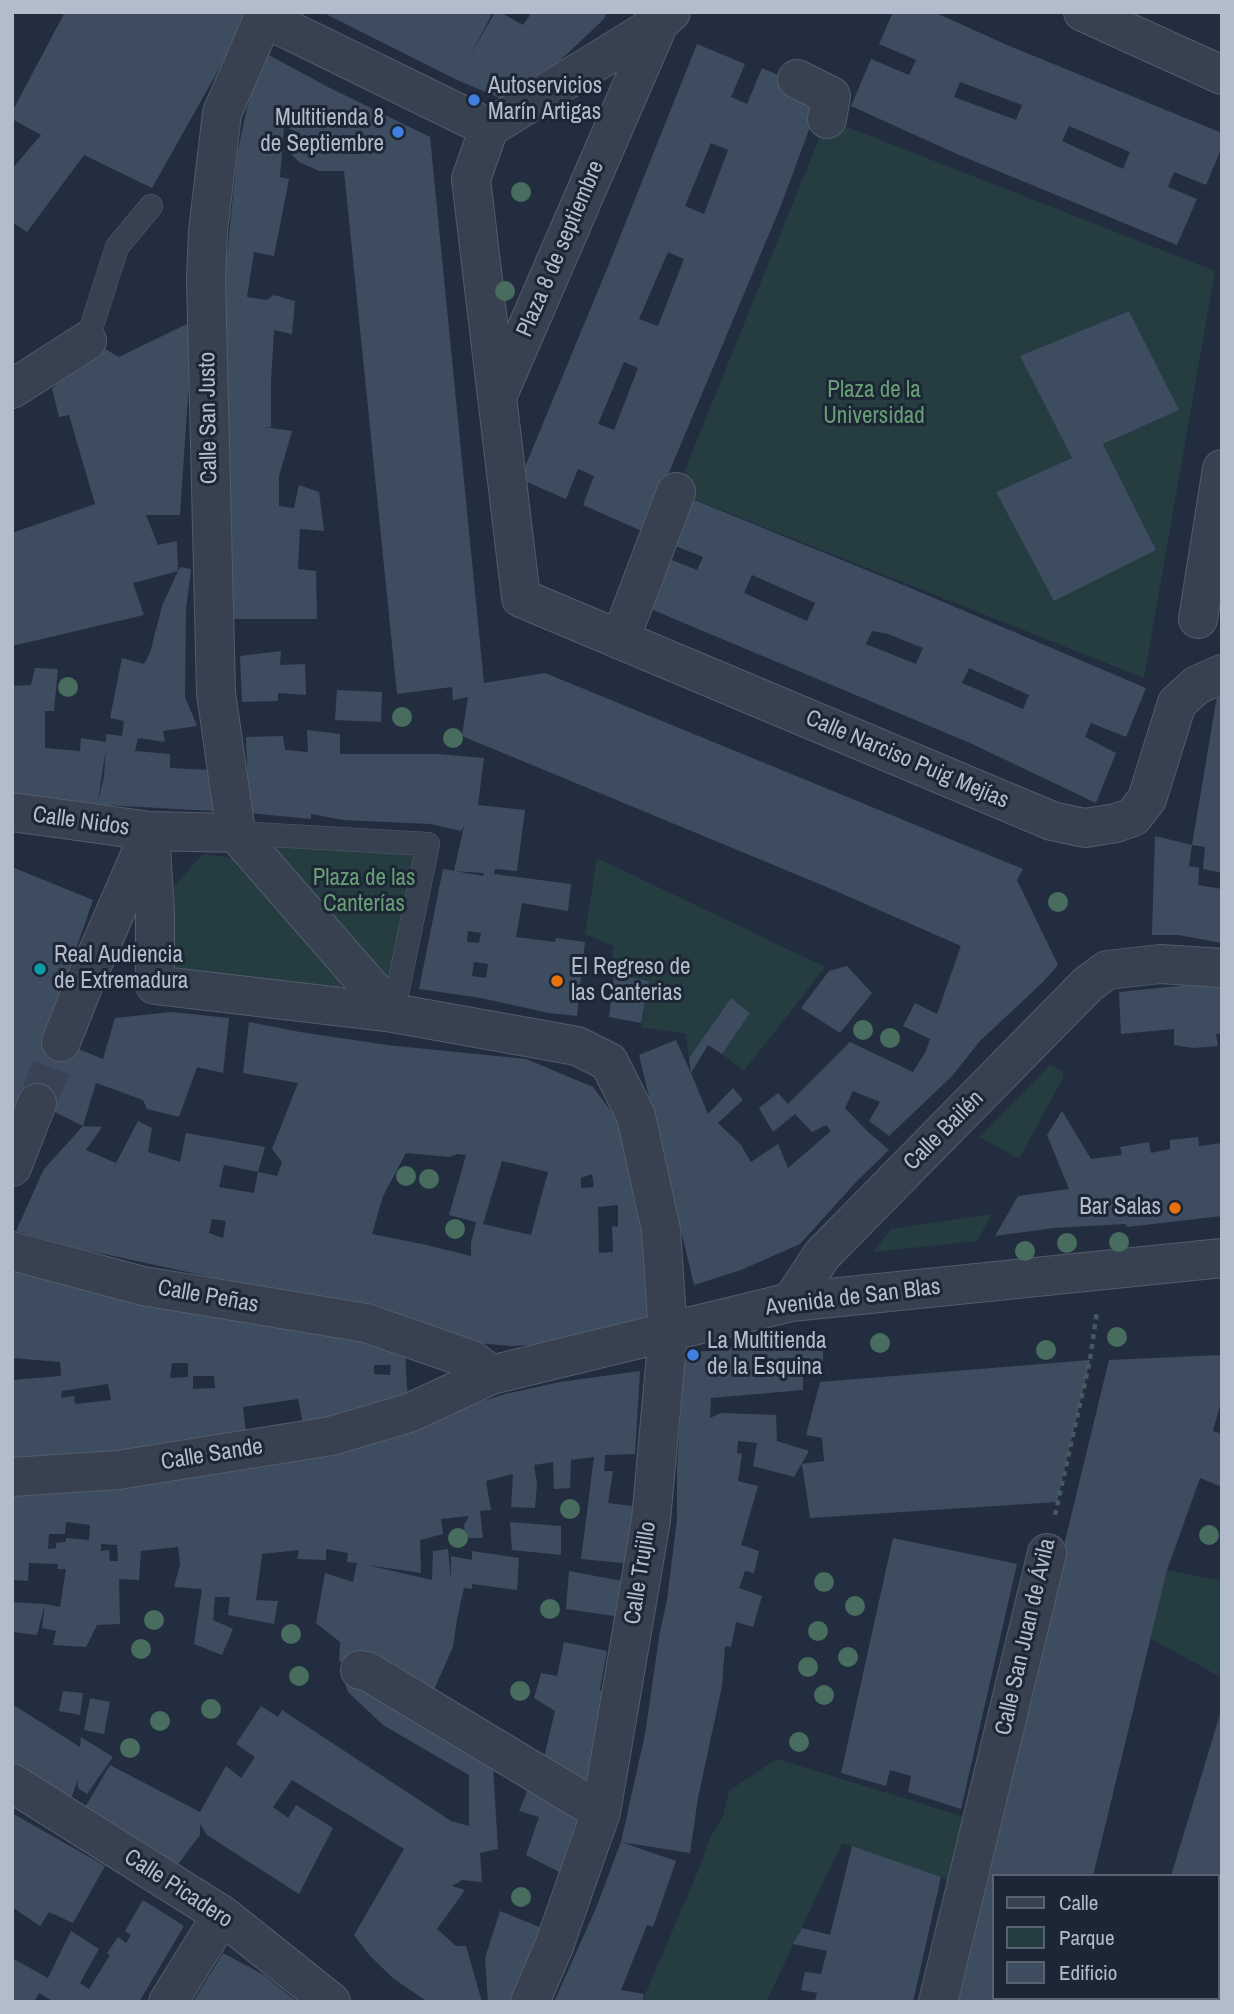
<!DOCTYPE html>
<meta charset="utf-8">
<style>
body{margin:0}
#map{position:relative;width:1234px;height:2014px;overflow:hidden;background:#222e40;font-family:"Archivo Narrow",sans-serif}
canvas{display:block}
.frame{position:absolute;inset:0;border:14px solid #b3bccb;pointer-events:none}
.legend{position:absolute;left:992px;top:1874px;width:228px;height:126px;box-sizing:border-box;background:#1c2635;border:2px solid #586271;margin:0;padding:9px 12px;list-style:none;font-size:21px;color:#b3bccb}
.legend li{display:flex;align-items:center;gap:14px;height:35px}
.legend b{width:35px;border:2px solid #586271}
</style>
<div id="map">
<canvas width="1234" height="2014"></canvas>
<div class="frame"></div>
<ul class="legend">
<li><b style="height:9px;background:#374150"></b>Calle</li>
<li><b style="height:19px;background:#253d41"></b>Parque</li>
<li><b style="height:19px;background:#3e4c60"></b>Edificio</li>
</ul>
</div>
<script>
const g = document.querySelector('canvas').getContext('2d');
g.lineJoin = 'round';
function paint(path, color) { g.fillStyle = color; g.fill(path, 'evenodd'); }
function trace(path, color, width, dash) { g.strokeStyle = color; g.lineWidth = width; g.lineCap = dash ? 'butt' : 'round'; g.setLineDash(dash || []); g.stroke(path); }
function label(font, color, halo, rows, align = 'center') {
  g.font = font + ' "Archivo Narrow",sans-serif'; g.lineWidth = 6; g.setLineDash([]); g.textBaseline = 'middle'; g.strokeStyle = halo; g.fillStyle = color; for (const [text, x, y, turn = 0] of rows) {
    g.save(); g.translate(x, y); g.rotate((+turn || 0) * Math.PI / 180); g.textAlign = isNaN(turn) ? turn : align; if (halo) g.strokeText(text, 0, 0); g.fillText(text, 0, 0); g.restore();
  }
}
paint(new Path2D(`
 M827,119L1215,271L1144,678L676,492ZM1129,311L1179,410L1103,444L1156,550L1054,601L996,492L1072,458L1020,356Z
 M268,842L415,852L389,997Z
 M203,854L239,859L345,974L335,1002L170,979L166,895Z
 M597,858L825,967L744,1071L722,1054L750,1013L731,998L689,1058L686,1034L641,1027L649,981L610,974L614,946L585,934Z
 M1050,1065L1063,1071V1078L1019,1159L980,1137Z
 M992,1214L977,1241L873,1252L891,1229Z
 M1167,1570L1222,1581V1678L1150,1638Z
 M777,1759L968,1818L952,1881L842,1843L766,2002H642L701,1864L710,1838L723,1816L729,1791Z`), '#253d41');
paint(new Path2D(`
 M65,12H251L152,188L84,155L27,232L12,222V169L41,135L12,119V112Z
 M322,12H493L470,56L495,12H500L523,25L530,15L528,12H607L604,19L530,89L512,103L457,80Z
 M893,12H934L1007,45L1222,133V147L1206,185L1174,172L1168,187L1197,199L1177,245L957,154L851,106L871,59L909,75L916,60L879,44ZM960,82L1022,105L1016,120L954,97ZM1069,126L1130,152L1123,169L1062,141Z
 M697,44L745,64L731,97L747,104L762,68L822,95L780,208L644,532L583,505L594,476L578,469L566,499L520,479L609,264ZM711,143L728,150L704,214L685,206ZM668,252L684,259L658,326L639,319ZM624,362L638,368L614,430L598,424Z
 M265,53L326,86L430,137L484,683L545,673L1023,869L1017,880L1058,965L1043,982L980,1041L952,1076L889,1136L869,1121L880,1102L853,1091L845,1108L867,1131L889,1150L857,1181L800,1244L741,1270L694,1285L639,1055L676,1040L691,1073L689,1058L731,998L750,1013L722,1054L708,1045L691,1073L708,1114L733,1088L743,1100L718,1123L741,1145L751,1162L778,1144L788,1168L831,1131L826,1125L812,1132L795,1114L773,1132L759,1108L778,1093L788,1104L850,1042L913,1072L926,1051L930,1039L903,1026L915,1003L937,1014L961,946L829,888L462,736L468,697L453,700L452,687L397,694L344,171H319L299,162L291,154L301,134L284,126L280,177L289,179L274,256L254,252L247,297L267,300L274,295L295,301L292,334L274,330L271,381V427H264L292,431L279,476V506L294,508L299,485L319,492L324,531L300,529L298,569L316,571L317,619H231L221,371L226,265L237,155L247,108Z
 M1129,311L1179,410L1103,444L1156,550L1054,601L996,492L1072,458L1020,356Z
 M193,321L180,515H146L158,545L177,541L178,571L180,567L191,569L186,609L185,697L197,726L163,731L165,742L138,738L135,751L170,754V768L210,770L214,811L12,800V686L31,685L35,668L58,669L54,711H45V748L80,751L81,738L106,742V734L122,736L124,721L110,718L122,658L144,664L150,653L162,606L178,571L133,583L144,615L12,646V533L95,504L69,415L59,417L52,389L98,345L119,357ZM106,748L104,777L98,801Z
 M687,497L908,587L1146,688L1126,737L1091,723L1085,737L1116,753L1096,803L970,743L641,605L662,556L697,570L703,557L668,543ZM752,575L815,603L807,621L744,593ZM872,631L888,634L923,648L916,664L866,644ZM969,668L1029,695L1023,709L962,683Z
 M281,651L280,665L305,664L306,695L278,693V701L242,702L240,656Z
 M337,690L382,692L381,722L335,720Z
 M1217,696L1222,697V873L1203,869L1205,847L1192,845Z
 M307,730L340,734V754H438L484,758L478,805L525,810L517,871L495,869L494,874L571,884L568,911L522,903L516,937L555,942L556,938L585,942L577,1016L549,1013L481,998L419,989L443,869L483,876L484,873L454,871L464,826L461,831L431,824L343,820L311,814V819L249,813L246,737L283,736L285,750L308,752ZM468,931L481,933L479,943L467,942ZM474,962L488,964L486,978L472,976Z
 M1155,836L1192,845L1189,866L1199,868L1198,885L1222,889V943L1178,935H1152Z
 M12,867L93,900L45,1039L61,1042L103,1059L115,1018L171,1012L229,1018L223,1073L197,1067L179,1117L147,1109L143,1100L96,1083L83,1126L37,1103L12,1116Z
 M847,966L872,993L840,1033L801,1008L829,971Z
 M614,975L649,981L641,1023L609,1017Z
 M1222,984V1034H1216L1218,1046L1193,1048L1174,1045V1029L1121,1034L1119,992L1188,985Z
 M249,1022L300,1032L387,1045L526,1059L593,1087L617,1119L640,1183L652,1328L601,1342L510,1346L456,1341L252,1286L81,1249L16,1231L44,1169L83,1126L102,1127L86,1150L116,1163L138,1121L152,1128L148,1152L180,1162L186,1133L265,1147L258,1172L224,1165L219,1187L254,1193L258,1172L277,1176L282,1162L272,1149L298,1083L243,1073ZM406,1153L450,1157L457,1154L466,1155L449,1215L476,1222L471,1243V1256L422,1244L372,1234L383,1196ZM502,1161L548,1172L531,1235L483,1224ZM592,1174L594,1187L581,1188V1178ZM618,1205V1227L612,1226L613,1252L599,1253L598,1207ZM212,1219L226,1221L223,1238L209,1233Z
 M1062,1111L1091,1159L1122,1155L1120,1147L1149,1142L1151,1153L1170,1149V1140L1198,1137L1199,1146L1222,1143V1216L1127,1227L1125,1224L1054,1228L995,1236L1018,1196L1069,1189L1047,1135Z
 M12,1265L314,1327L405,1352L408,1404L304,1429L298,1399L243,1407L247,1441L12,1464V1380L61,1376L60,1362L12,1358ZM172,1363H188V1377L170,1378ZM374,1365H391L390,1375L374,1374ZM193,1376H214L215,1388L193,1389ZM108,1384L111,1400L75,1404L74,1396L61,1398L62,1391Z
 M823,1335V1366L803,1367V1390L711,1398L710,1418L721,1413L776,1415L777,1441L809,1451L794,1477L753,1466L757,1443L738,1441L737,1453L742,1454L738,1481L758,1486L741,1545L759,1551L754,1573L745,1571L739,1588L762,1596L753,1627L736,1622L731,1647L725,1646L722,1686L698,1798L690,1853L621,1842L676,1861L653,1927L647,1925L621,1990L644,1994L642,2002H554L596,1908L621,1842L645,1734L660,1631L667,1600L677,1519V1469L684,1354L764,1343L788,1337Z
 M1222,1355V1398L1213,1431L1222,1434V1487L1200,1478L1167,1570L1093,1876H994V1998H1067L1066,2002H956L988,1880L1054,1586L1109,1360Z
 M1090,1360L1057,1502L810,1518L802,1464L824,1461L822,1438L806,1435L820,1382Z
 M640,1371L635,1454L605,1455L604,1471H613L608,1503L632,1506V1564L581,1559L594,1457L571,1460L570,1488L554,1489L553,1462L534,1465L537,1484L535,1508L511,1507L513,1474L486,1481L491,1510L480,1511L483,1538H465L464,1525L469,1516L441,1519L443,1534L420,1540L421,1573L367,1565L432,1580L433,1551L448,1549L451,1581V1556L472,1560V1551L519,1558L517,1590L472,1584V1589L464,1588L457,1619L453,1647L428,1703L369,1659L339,1662L340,1642L316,1623L325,1573L353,1582L357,1563L347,1562L348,1553L326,1549V1560L297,1559L299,1550L262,1554L256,1600L278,1601L274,1624L228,1615L230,1597H215L213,1620L233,1629L222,1655L194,1644L202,1589L174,1587L180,1564L178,1547L141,1551L139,1580L119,1579L120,1624L97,1625L86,1647L53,1645L56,1631L42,1628L45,1604L37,1635L12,1632V1602L45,1604L60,1607L66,1569H57L58,1564L29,1563L28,1581L12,1580V1489L353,1450L352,1442L505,1394L560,1382ZM66,1522L90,1525L89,1540L66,1538V1542L56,1543V1548L48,1549L49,1534H65ZM101,1544L117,1545L118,1561H110L109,1550L101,1551Z
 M510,1522L561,1526V1555L512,1550Z
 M893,1538L1017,1564L961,1809L908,1792L911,1776L890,1770L886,1786L841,1773Z
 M569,1571L627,1582L621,1617L566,1609Z
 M564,1642L607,1651L600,1690L611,1695L589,1805L540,1775L555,1711L534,1698L541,1673L557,1676Z
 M342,1675L483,1755L478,1761L493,1767L498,1849L480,1853L482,1882L462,1880L452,1886L465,1890L437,1929L456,1946H466L482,2002H428L394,1979L370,1956L354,1935L404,1849L292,1780L273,1807L288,1818L296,1805L333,1828L299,1894L207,1835L200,1824V1835L175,1868L84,1809L110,1765L200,1812L226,1766L241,1778L255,1757L236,1744L261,1706L278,1717L282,1710L451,1821L469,1826V1775L383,1725L348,1692Z
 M63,1691L83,1693L80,1715L59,1711Z
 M90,1698L110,1702L104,1734L84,1730Z
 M12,1704L80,1747L81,1737L113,1757L87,1794L78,1788V1779L69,1805L12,1766Z
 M1221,1711L1222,1950L1219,1960L1218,1876H1171Z
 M531,1782L586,1820L567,1876L526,1855L539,1817L519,1811Z
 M12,1813L105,1866L73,1923L49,1912L40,1926L12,1907Z
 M852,1846L941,1877L913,2002H815L817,1993L801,1990L805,1972L821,1974L827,1951L793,1944L802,1928L830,1935Z
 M143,1900L184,1926L139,2002H54L39,1993L34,2002H12V1958L48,1978L71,1931L99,1949L80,1983L89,1989L110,1955L107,1953L118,1937L126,1943L131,1935L125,1931Z
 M500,1911L547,1930L514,2002H488L485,1958Z
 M223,1953L264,1975L297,2002H193Z
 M1218,1973L1222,1974V2002H1133L1134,1998H1218Z`), '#3e4c60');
trace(new Path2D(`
 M37,1103L61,1042`), '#384355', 38, [38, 19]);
const lane = new Path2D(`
 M87,341L117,247L151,206
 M236,833L428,844L393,1013`);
const street = new Path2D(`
 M671,12L659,23L489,128L471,179L521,598L1052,821L1085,828L1116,823L1133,817L1147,799L1177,703L1197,685L1222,674
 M1083,12L1222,75
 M262,17L489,128
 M797,79L831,96L827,119
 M12,389L87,341
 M497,397L659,23
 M1198,619L1222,469
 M620,640L676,492
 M12,812L150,831L236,833L393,1013L577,1046L609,1062L636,1116L661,1230L668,1333L651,1520L601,1812L554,1946L530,2002
 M150,831L155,913V985L393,1013
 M236,833L216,693L206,279L208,231L222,113L266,12
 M61,1042L84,984L147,839
 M12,1167L37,1103
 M12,1251L143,1286L366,1323L472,1360L491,1375
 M791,1302L822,1255L1088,984L1107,970L1160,964L1222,968
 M12,1477L118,1470L331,1436L409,1413L491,1375L791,1302L1222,1258
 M360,1670L367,1671L601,1812
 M12,1783L222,1915L331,2002
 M168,2002L222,1915
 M938,2002L1047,1553`);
trace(lane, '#525c6b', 24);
trace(street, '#525c6b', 40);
trace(new Path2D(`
 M1055,1515L1090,1360L1097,1311`), '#435a5e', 4.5, [5, 5]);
trace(lane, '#374150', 23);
trace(street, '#374150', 38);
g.fillStyle = '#486c5e';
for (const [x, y] of [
 [521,192],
 [505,291],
 [68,687],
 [402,717],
 [453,738],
 [1058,902],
 [863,1030],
 [890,1038],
 [406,1176],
 [429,1179],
 [455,1229],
 [1119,1242],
 [1067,1243],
 [1025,1251],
 [1117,1337],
 [880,1343],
 [1046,1350],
 [570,1509],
 [1209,1535],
 [458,1538],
 [824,1582],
 [855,1606],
 [550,1609],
 [154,1620],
 [818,1631],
 [291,1634],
 [141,1649],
 [848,1657],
 [808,1667],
 [299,1676],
 [520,1691],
 [824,1695],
 [211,1709],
 [160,1721],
 [799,1742],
 [130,1748],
 [521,1897]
]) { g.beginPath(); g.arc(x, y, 10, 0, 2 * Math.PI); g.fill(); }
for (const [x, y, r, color] of [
 [474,100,7,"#3f7fe0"],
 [398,132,7,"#3f7fe0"],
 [40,969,7,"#0f9aa8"],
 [557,981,7,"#e8710a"],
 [1175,1208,7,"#e8710a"],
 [693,1355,7,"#3f7fe0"]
]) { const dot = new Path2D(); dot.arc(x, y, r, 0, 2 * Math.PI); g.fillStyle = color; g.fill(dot); trace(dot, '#1c2635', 2.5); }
label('23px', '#b3bccb', '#1c2635', [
 ["Autoservicios",488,87],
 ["Marín Artigas",488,113],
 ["Multitienda 8",384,119,"right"],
 ["de Septiembre",384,145,"right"],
 ["Real Audiencia",54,956],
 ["de Extremadura",54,982],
 ["El Regreso de",571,968],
 ["las Canterias",571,994],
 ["Bar Salas",1161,1208,"right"],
 ["La Multitienda",707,1342],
 ["de la Esquina",707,1368]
], 'left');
label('23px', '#b3bccb', '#1c2635', [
 ["Plaza 8 de septiembre",561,249,-67],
 ["Calle San Justo",209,418,-91],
 ["Calle Narciso Puig Mejías",907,760,23],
 ["Calle Nidos",81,822,8],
 ["Calle Bailén",944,1131,-45],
 ["Calle Peñas",208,1297,10],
 ["Avenida de San Blas",853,1298,-7],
 ["Calle Sande",212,1455,-9],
 ["Calle Trujillo",641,1573,-81],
 ["Calle San Juan de Ávila",1026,1637,-77],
 ["Calle Picadero",178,1889,33]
]);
label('23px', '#689e76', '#1c2635', [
 ["Plaza de la",874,391],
 ["Universidad",874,417],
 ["Plaza de las",364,879],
 ["Canterías",364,905]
]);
</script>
